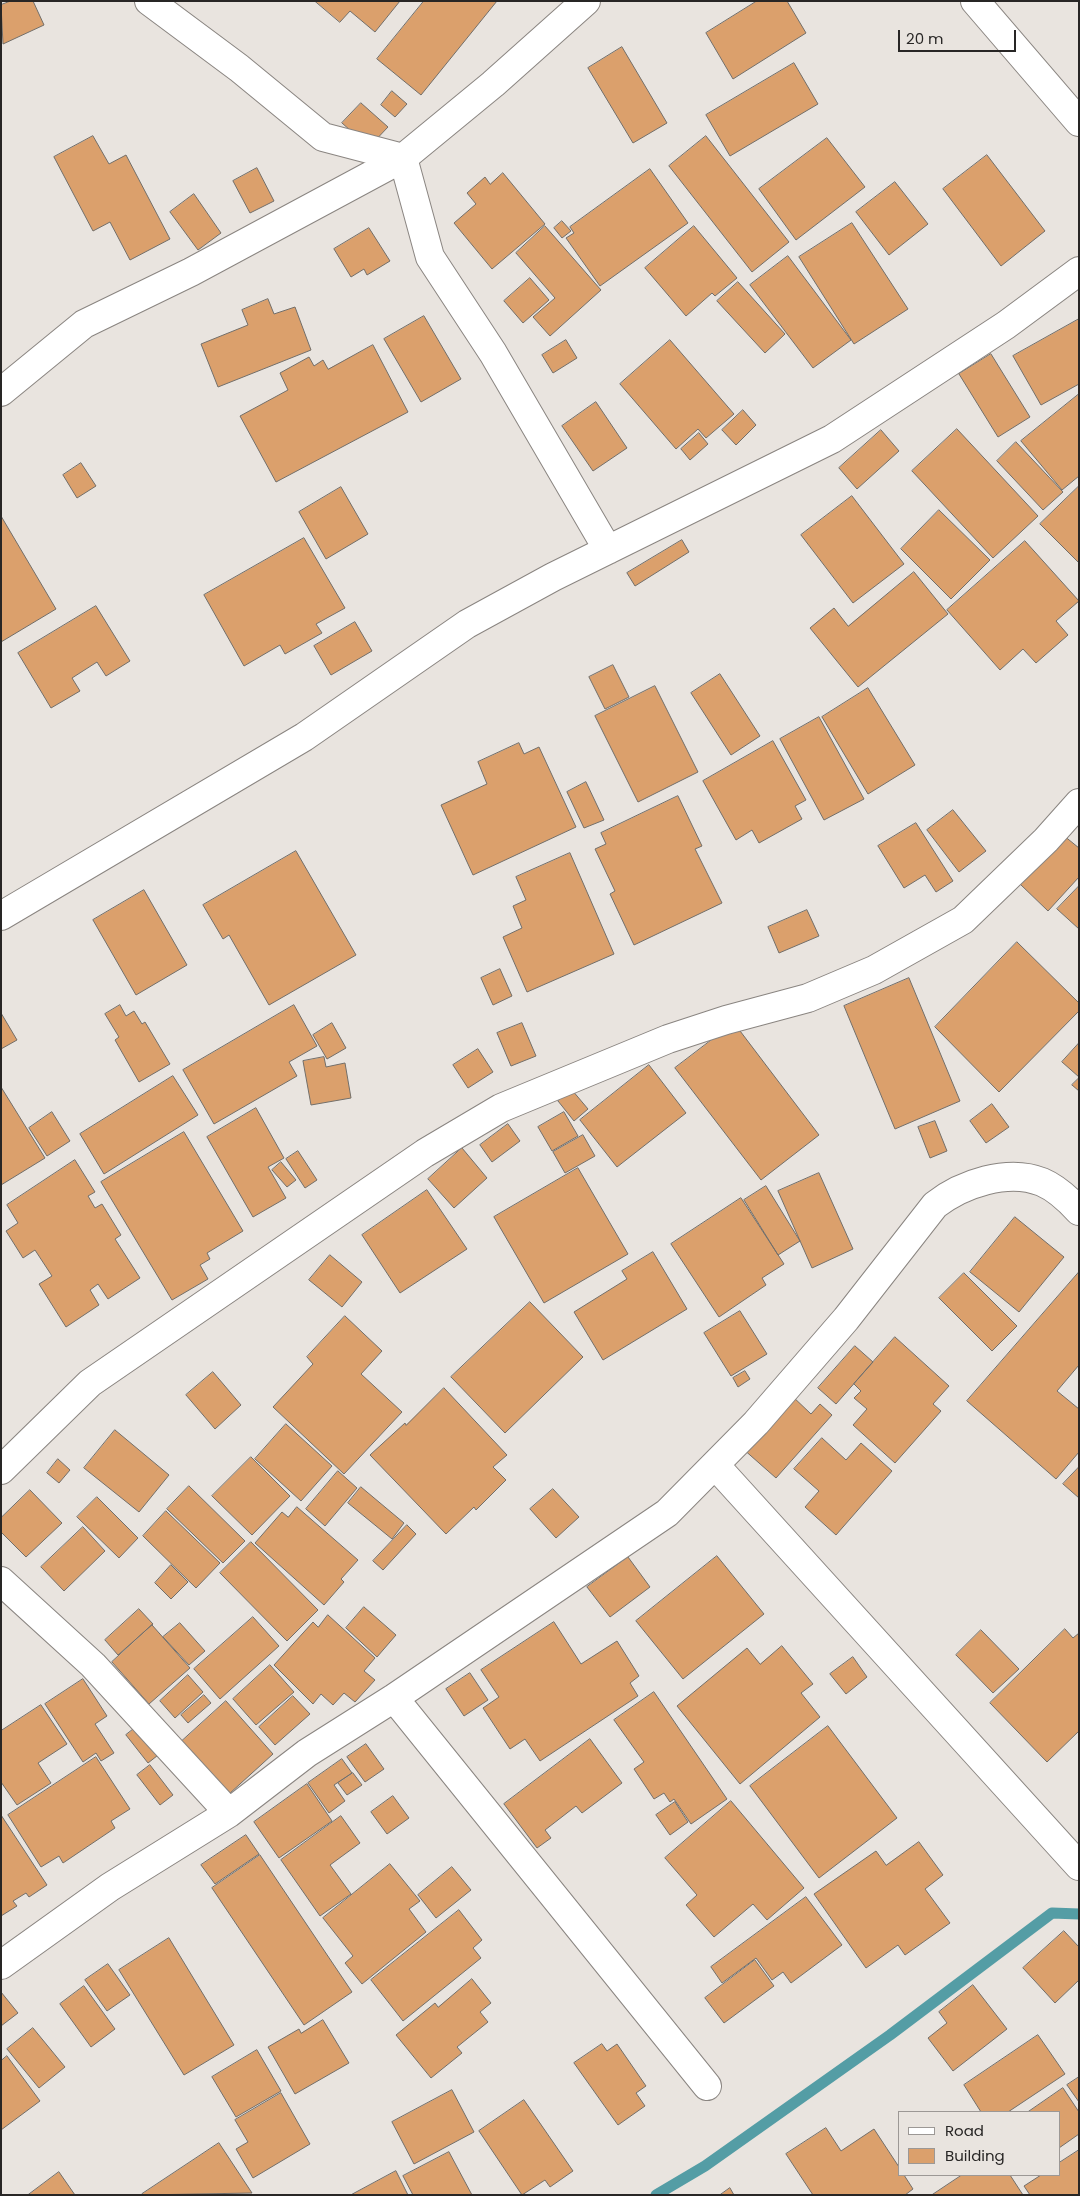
<!DOCTYPE html>
<style>
body{margin:0}
#map{position:relative;width:1080px;height:2196px;overflow:hidden;background:#e9e4df;font-family:Poppins,sans-serif}
canvas{display:block}
.frame{position:absolute;inset:0;border:2px solid #282625;pointer-events:none}
.legend{position:absolute;left:898px;top:2111px;width:162px;height:65px;box-sizing:border-box;background:#e9e4df;border:1px solid #9c9895;margin:0;padding:6px 9px;list-style:none;font-size:15px;color:#282625}
.legend li{display:flex;align-items:center;gap:10px;height:25px}
.legend b{width:25px;border:1px solid #9c9895}
.scale{position:absolute;left:898px;top:30px;width:118px;height:22px;box-sizing:border-box;border:2px solid #282625;border-top:0;padding-left:6px;font-size:15px;line-height:18px;white-space:nowrap;color:#282625;-webkit-text-stroke:4px #e9e4df;paint-order:stroke}
</style>
<div id="map">
<canvas width="1080" height="2196"></canvas>
<div class="frame"></div>
<ul class="legend">
<li><b style="height:6px;background:#fff"></b>Road</li>
<li><b style="height:14px;background:#dba06c"></b>Building</li>
</ul>
<div class="scale">20 m</div>
</div>
<script>
const g = document.querySelector('canvas').getContext('2d');
g.lineJoin = 'round';
function trace(path, color, width, dash) { g.strokeStyle = color; g.lineWidth = width; g.lineCap = dash ? 'butt' : 'round'; g.setLineDash(dash || []); g.stroke(path); }
function paint(path, color) { g.fillStyle = color; g.fill(path, 'evenodd'); }
trace(new Path2D(`
 M656,2195L705,2166L890,2035L1052,1913L1079,1914`), '#549da5', 11);
const building = new Path2D(`
 M11,1H33L44,25L3,44L1,5Z
 M315,1H400L375,32L350,11L340,22Z
 M424,1H497L421,95L377,59Z
 M757,1H787L806,33L733,79L706,33Z
 M622,47L667,123L633,143L588,68Z
 M794,63L818,104L730,156L706,115Z
 M392,91L407,104L395,117L381,105Z
 M361,103L388,127L369,147L342,123Z
 M93,136L109,164L126,155L170,239L130,260L110,222L93,231L54,157Z
 M706,136L789,242L752,272L669,166Z
 M827,138L865,187L796,240L759,189Z
 M987,155L1045,231L1001,266L943,189Z
 M257,168L274,201L250,213L233,181Z
 M650,169L688,223L600,286L566,238L574,233L570,227Z
 M503,173L545,224L492,269L454,223L476,204L467,193L485,177L490,184Z
 M895,182L928,224L889,255L856,212Z
 M194,194L221,233L198,250L170,212Z
 M562,221L571,231L562,238L554,228Z
 M852,223L908,309L854,344L799,257Z
 M545,226L601,290L550,336L533,317L555,298L516,253Z
 M694,226L737,278L715,296L712,293L686,316L645,268Z
 M369,228L390,261L367,275L364,269L351,277L334,249Z
 M788,256L851,340L813,368L750,285Z
 M530,278L549,300L523,323L504,301Z
 M738,282L785,334L765,353L717,301Z
 M268,299L274,314L295,307L311,350L218,387L201,344L248,325L242,310Z
 M424,316L461,379L421,402L384,339Z
 M1079,319V384L1041,405L1013,356Z
 M566,340L577,358L553,373L542,355Z
 M670,340L734,414L706,438L698,429L676,449L620,384Z
 M373,345L408,412L276,482L240,416L288,390L280,373L309,357L314,366L323,360L328,369Z
 M991,354L1030,417L998,437L959,374Z
 M1079,394V476L1062,490L1021,441Z
 M596,402L627,448L593,471L562,426Z
 M743,410L756,425L736,445L722,430Z
 M957,429L1038,516L993,558L912,471Z
 M881,430L899,451L857,489L839,468Z
 M699,433L708,444L690,460L681,449Z
 M1016,442L1063,492L1043,510L997,461Z
 M81,463L96,486L77,498L63,475Z
 M1079,486V563L1040,524Z
 M341,487L368,534L326,559L299,512Z
 M852,496L904,564L853,603L801,535Z
 M939,510L990,560L951,599L901,549Z
 M1,516L56,609L1,642Z
 M304,538L345,608L316,624L322,633L285,654L280,645L244,666L204,595Z
 M682,540L689,552L635,586L627,573Z
 M1025,541L1079,601L1056,621L1068,635L1036,663L1023,649L1000,670L947,610Z
 M914,572L948,614L858,687L810,628L834,608L848,626Z
 M96,606L130,661L106,676L97,662L72,678L80,691L51,708L18,653Z
 M355,622L372,651L331,675L314,646Z
 M613,665L629,697L605,709L589,677Z
 M720,674L760,736L731,755L691,693Z
 M655,686L698,772L638,802L595,716Z
 M868,688L915,765L868,794L822,717Z
 M819,717L864,799L824,820L780,739Z
 M773,741L806,800L795,806L802,819L759,843L752,830L736,840L703,781Z
 M519,743L524,754L539,747L576,827L473,875L441,805L487,784L478,762Z
 M586,782L604,820L584,828L567,792Z
 M678,796L702,846L695,849L722,903L634,945L610,894L615,891L595,849L606,844L601,833Z
 M953,810L986,851L959,872L927,830Z
 M916,823L953,881L936,892L925,875L904,888L878,846Z
 M1063,835L1079,848V877L1048,911L1020,884Z
 M296,851L356,955L269,1005L229,935L223,939L203,905Z
 M570,853L614,954L527,992L503,937L522,928L513,906L526,900L516,877Z
 M1079,886V929L1057,909Z
 M144,890L187,965L136,995L93,920Z
 M807,910L819,936L779,953L768,927Z
 M1017,942L1079,1003V1011L999,1092L935,1027Z
 M500,969L512,996L493,1005L481,978Z
 M909,978L960,1101L895,1129L844,1006Z
 M120,1005L126,1016L134,1011L142,1024L145,1022L170,1064L139,1082L115,1040L119,1037L105,1014Z
 M294,1005L317,1046L289,1062L297,1076L214,1124L183,1070Z
 M1,1013L17,1040L1,1049Z
 M332,1023L346,1048L327,1059L313,1035Z
 M522,1023L536,1056L511,1066L497,1033Z
 M734,1023L819,1135L761,1180L675,1068Z
 M1079,1043V1077L1062,1062Z
 M478,1049L493,1072L468,1088L453,1065Z
 M324,1057L326,1067L345,1063L351,1098L311,1105L303,1061Z
 M649,1065L686,1113L617,1167L580,1120Z
 M173,1076L198,1115L104,1174L80,1134Z
 M1079,1078V1091L1072,1085Z
 M1,1087L45,1158L1,1185Z
 M572,1090L588,1109L574,1121L558,1101Z
 M992,1104L1009,1127L986,1143L970,1121Z
 M256,1108L284,1158L268,1167L286,1198L253,1217L207,1137Z
 M52,1112L70,1141L47,1156L29,1128Z
 M564,1112L578,1136L552,1151L538,1127Z
 M935,1121L947,1151L930,1158L918,1127Z
 M508,1124L520,1141L492,1162L480,1145Z
 M184,1132L243,1231L207,1253L210,1259L200,1265L208,1279L172,1300L101,1182Z
 M583,1135L595,1156L565,1173L553,1152Z
 M462,1148L487,1178L454,1208L428,1179Z
 M298,1151L317,1180L305,1188L286,1159Z
 M75,1160L95,1192L88,1196L95,1208L102,1204L121,1235L115,1239L140,1278L108,1299L98,1284L90,1290L99,1305L66,1327L39,1284L52,1276L35,1250L23,1258L6,1231L18,1223L7,1205Z
 M281,1162L296,1180L287,1187L272,1170Z
 M578,1168L628,1254L544,1303L494,1217Z
 M819,1173L853,1249L812,1268L778,1191Z
 M766,1186L800,1241L778,1255L744,1200Z
 M427,1190L467,1249L400,1293L362,1235Z
 M741,1198L784,1264L762,1278L766,1285L719,1317L671,1244Z
 M1015,1217L1064,1257L1019,1312L970,1272Z
 M653,1252L687,1309L603,1360L574,1312L627,1279L622,1271Z
 M330,1255L362,1282L342,1307L309,1280Z
 M1079,1272V1365L1057,1391L1079,1409V1452L1056,1479L967,1401Z
 M964,1273L1017,1326L992,1351L939,1298Z
 M530,1302L583,1357L505,1433L451,1377Z
 M740,1311L767,1354L731,1376L704,1333Z
 M345,1316L382,1351L361,1374L402,1412L344,1474L273,1407L313,1364L307,1357Z
 M895,1337L949,1386L933,1404L941,1411L895,1463L853,1425L867,1409L854,1398L861,1391L854,1384Z
 M855,1346L873,1362L836,1404L818,1388Z
 M745,1371L750,1379L738,1387L733,1378Z
 M213,1372L241,1405L215,1429L186,1395Z
 M444,1388L507,1455L493,1467L506,1480L476,1510L474,1507L446,1534L370,1455L405,1423L406,1425Z
 M790,1394L811,1414L820,1404L832,1415L776,1478L742,1448Z
 M286,1424L332,1466L301,1501L255,1459Z
 M115,1430L169,1475L139,1512L84,1468Z
 M822,1438L846,1460L861,1443L892,1471L836,1535L805,1507L819,1491L794,1469Z
 M251,1457L290,1496L252,1535L212,1496Z
 M58,1459L70,1470L59,1483L47,1473Z
 M1079,1467V1498L1063,1484Z
 M338,1471L357,1488L325,1526L306,1509Z
 M189,1486L245,1541L223,1563L167,1509Z
 M361,1487L404,1523L392,1539L348,1503Z
 M553,1489L579,1517L556,1538L530,1509Z
 M30,1490L62,1523L26,1557L1,1532V1518Z
 M97,1497L138,1538L119,1558L77,1517Z
 M297,1507L358,1560L341,1579L344,1582L324,1605L255,1543L282,1512L288,1517Z
 M166,1511L220,1563L196,1588L143,1536Z
 M407,1525L416,1534L383,1570L373,1561Z
 M83,1527L105,1551L64,1591L41,1567Z
 M251,1542L318,1610L287,1641L220,1573Z
 M717,1556L764,1614L683,1679L636,1621Z
 M628,1557L650,1587L610,1617L587,1587Z
 M171,1565L188,1582L171,1599L155,1583Z
 M364,1607L396,1635L377,1657L346,1628Z
 M139,1609L153,1624L118,1655L105,1640Z
 M328,1615L375,1658L364,1671L375,1680L355,1702L344,1693L333,1705L321,1694L313,1704L274,1665L313,1622L318,1627Z
 M253,1617L279,1646L220,1699L194,1669Z
 M554,1622L581,1664L617,1641L639,1676L630,1683L638,1696L540,1761L525,1739L510,1749L483,1708L499,1697L481,1670Z
 M180,1623L205,1651L189,1665L163,1637Z
 M152,1625L190,1668L149,1704L112,1662Z
 M1065,1629L1073,1638L1079,1633V1731L1047,1762L990,1703Z
 M981,1630L1019,1669L993,1693L956,1655Z
 M782,1646L813,1684L801,1693L820,1717L740,1784L677,1706L747,1648L760,1664Z
 M853,1657L867,1677L846,1694L830,1674Z
 M270,1665L294,1692L256,1725L233,1699Z
 M470,1673L488,1700L464,1716L446,1689Z
 M188,1675L203,1692L175,1718L160,1701Z
 M83,1679L107,1716L95,1724L114,1753L101,1761L96,1753L83,1762L45,1704Z
 M654,1692L727,1799L691,1824L674,1799L670,1802L664,1793L654,1799L634,1769L644,1762L614,1720Z
 M204,1695L211,1703L188,1723L181,1715Z
 M293,1696L310,1714L275,1745L259,1727Z
 M226,1701L273,1754L229,1794L182,1741Z
 M41,1705L67,1744L38,1763L51,1783L17,1805L1,1782V1731Z
 M140,1724L162,1752L148,1763L126,1735Z
 M828,1726L897,1818L819,1878L750,1786Z
 M590,1739L622,1783L582,1813L576,1806L545,1830L551,1838L537,1848L504,1804Z
 M366,1744L384,1769L365,1782L347,1757Z
 M96,1757L130,1809L111,1821L115,1828L63,1863L59,1856L41,1867L8,1815Z
 M342,1759L352,1773L334,1785L345,1801L329,1813L308,1783Z
 M150,1765L173,1795L160,1805L137,1775Z
 M353,1773L362,1785L347,1795L338,1783Z
 M307,1784L332,1821L279,1858L254,1822Z
 M393,1796L409,1818L387,1834L371,1812Z
 M731,1801L804,1888L767,1920L753,1904L714,1937L686,1905L697,1895L665,1858Z
 M675,1802L688,1822L670,1835L656,1815Z
 M1,1815L47,1885L29,1897L26,1893L13,1901L17,1906L1,1916Z
 M341,1816L360,1843L330,1865L351,1894L320,1916L281,1860Z
 M246,1835L259,1854L215,1884L201,1865Z
 M919,1842L943,1875L925,1889L950,1923L905,1955L898,1945L866,1968L814,1894L876,1851L886,1865Z
 M260,1855L352,1992L304,2025L212,1888Z
 M390,1864L420,1901L409,1909L426,1932L362,1984L345,1963L353,1956L323,1918Z
 M452,1867L471,1890L436,1918L418,1895Z
 M806,1897L842,1945L791,1983L783,1972L772,1980L756,1958L722,1983L711,1967Z
 M459,1910L482,1940L473,1948L481,1958L403,2021L371,1980Z
 M1064,1931L1079,1947V1980L1055,2003L1023,1968Z
 M169,1938L234,2045L184,2075L119,1970Z
 M755,1960L774,1986L724,2023L705,1998Z
 M108,1964L130,1995L107,2011L85,1980Z
 M472,1979L491,2003L480,2012L488,2022L457,2047L462,2053L431,2078L396,2035L435,2003L438,2007Z
 M973,1985L1007,2029L953,2071L928,2038L947,2023L939,2012Z
 M84,1986L115,2029L91,2047L60,2004Z
 M1,1992L18,2013L1,2026Z
 M323,2020L349,2063L295,2094L268,2047L299,2029L301,2033Z
 M33,2028L65,2067L39,2088L7,2049Z
 M1038,2035L1065,2074L1008,2112H981L964,2085Z
 M602,2044L607,2051L617,2044L646,2086L636,2093L645,2106L618,2125L574,2063Z
 M257,2050L281,2091L236,2117L212,2077Z
 M7,2056L40,2101L1,2130V2061Z
 M1079,2077V2102L1067,2085Z
 M1063,2088L1079,2112V2134L1059,2148V2112H1028Z
 M452,2090L474,2132L414,2164L392,2122Z
 M281,2093L310,2144L253,2178L236,2149L248,2142L235,2120Z
 M524,2100L573,2171L550,2187L545,2180L522,2195L479,2131Z
 M826,2128L841,2151L874,2129L899,2167V2175H904L913,2189L905,2195H813L786,2154Z
 M219,2143L252,2193L142,2195V2194Z
 M1079,2150V2195H1030L1024,2186L1041,2175H1059V2163Z
 M449,2152L472,2195H413L403,2176Z
 M396,2171L408,2195H351Z
 M59,2172L75,2195H28Z
 M962,2175H1010L1023,2195H932Z
 M730,2188L734,2195H720Z`);
paint(building, '#dba06c');
trace(building, '#726e69', 1);
const minor = new Path2D(`
 M149,1L239,68L323,137L403,158L430,257L493,353L608,550
 M975,1L1079,122
 M1,392L84,324L191,272L403,158L493,84L586,1
 M1,916L304,737L467,624L553,577L832,439L1006,325L1079,271
 M715,1465L1079,1866
 M1,1470L90,1383L425,1153L501,1108L668,1039L726,1020L808,998L874,970L963,920L1046,840L1079,803
 M1,1581L93,1665L229,1813
 M394,1698L707,2086
 M1,1965L110,1887L229,1813L307,1753L394,1698L667,1513L756,1423L846,1319L935,1205C962,1184 1008,1168 1042,1182C1056,1188 1069,1200 1079,1211`);
trace(minor, '#8a8581', 30);
trace(minor, '#fff', 28);
</script>
